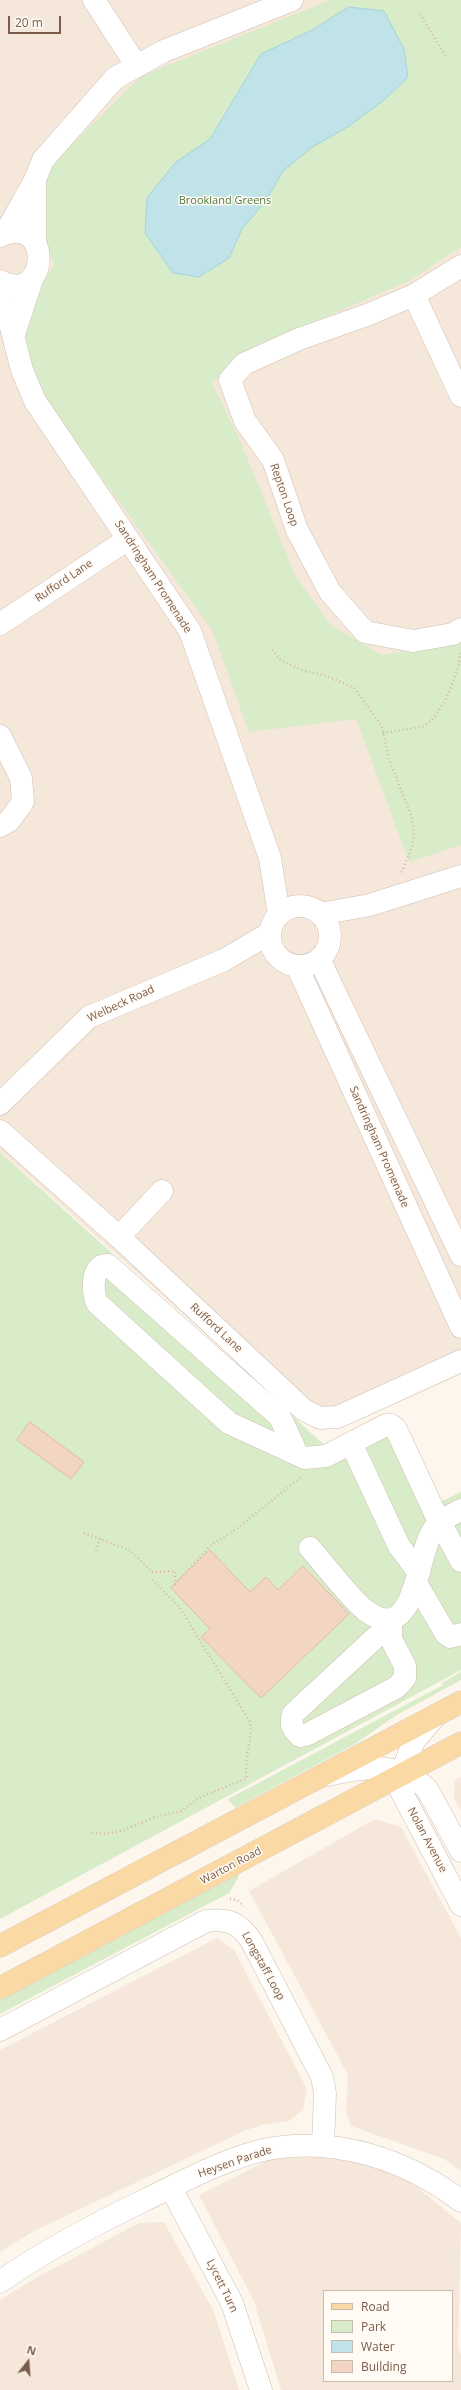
<!DOCTYPE html>
<style>
body{margin:0}
#map{position:relative;width:461px;height:2390px;overflow:hidden;background:#fdf6ec;font-family:"Open Sans",sans-serif}
canvas{display:block}
.legend{position:absolute;left:323px;top:2290px;width:130px;height:92px;box-sizing:border-box;background:#fffaf3;border:1px solid #cabbb1;margin:0;padding:5px 7px;list-style:none;font-size:12px;color:#7a5c4d}
.legend li{display:flex;align-items:center;gap:8px;height:20px}
.legend b{width:20px;border:1px solid #cabbb1}
.north{position:absolute;left:8px;top:2342px;width:40px;height:40px;-webkit-text-stroke:3px #fffaf3;paint-order:stroke;rotate:17deg;font-size:11px;font-weight:700;line-height:16px;text-align:center;color:#7a5c4d}
.north::after{content:'';display:block;margin:auto;width:14px;height:18px;background:#7a5c4d;clip-path:polygon(50% 0,100% 100%,50% 72%,0 100%)}
.scale{position:absolute;left:8px;top:16px;width:53px;height:18px;box-sizing:border-box;border:2px solid #7a5c4d;border-top:0;padding-left:5px;font-size:12px;line-height:14px;white-space:nowrap;color:#7a5c4d;-webkit-text-stroke:3px #fffaf3;paint-order:stroke}
</style>
<div id="map">
<canvas width="461" height="2390"></canvas>
<ul class="legend">
<li><b style="height:5px;background:#fbd9a5"></b>Road</li>
<li><b style="height:11px;background:#d8ecc9"></b>Park</li>
<li><b style="height:11px;background:#bfe3e8"></b>Water</li>
<li><b style="height:11px;background:#f3d5c3"></b>Building</li>
</ul>
<div class="north">N</div>
<div class="scale">20 m</div>
</div>
<script>
const g = document.querySelector('canvas').getContext('2d');
g.lineJoin = 'round';
function paint(path, color) { g.fillStyle = color; g.fill(path, 'evenodd'); }
function trace(path, color, width, dash) { g.strokeStyle = color; g.lineWidth = width; g.lineCap = dash ? 'butt' : 'round'; g.setLineDash(dash || []); g.stroke(path); }
function label(font, color, halo, rows, align = 'center') {
  g.font = font + ' "Open Sans",sans-serif'; g.lineWidth = 3; g.setLineDash([]); g.textBaseline = 'middle'; g.strokeStyle = halo; g.fillStyle = color; for (const [text, x, y, turn = 0] of rows) {
    g.save(); g.translate(x, y); g.rotate((+turn || 0) * Math.PI / 180); g.textAlign = isNaN(turn) ? turn : align; if (halo) g.strokeText(text, 0, 0); g.fillText(text, 0, 0); g.restore();
  }
}
paint(new Path2D(`
 M0,0H461V1366L334,1429L306,1423L0,1151Z
 M461,1777V1811L454,1797L455,1780Z
 M375,1819L401,1827L461,1938V2171L444,2159L351,2126L346,2113L348,2075L249,1891Z
 M217,1938L234,1950L307,2089L303,2110L289,2121L262,2125L246,2130L34,2231L0,2252V2050Z
 M338,2156L406,2178L461,2223L458,2348L461,2354V2390H281L254,2301L199,2195L270,2159ZM324,2291H452V2381H324Z
 M164,2222L214,2312L239,2390H0V2300L36,2278L139,2223Z`), '#f5e8da');
paint(new Path2D(`
 M330,0H461V247L409,281L249,350L212,383L238,436L296,577L331,625L382,655L461,643V845L409,862L356,719L249,732L212,630L50,406L19,336L23,300L55,266L34,222L51,165L141,76Z
 M0,1152L341,1460L397,1424L440,1502L461,1492V1670L0,1919Z
 M461,1672V1680L395,1716L355,1744L235,1808L228,1799L443,1685L442,1683Z
 M237,1873L239,1876L229,1893L0,2014V1998Z`), '#d8ecc9');
const water = new Path2D(`
 M349,7L384,11L404,49L408,77L383,101L349,126L311,148L283,171L267,199L242,229L229,258L199,277L173,273L145,233L147,198L176,162L210,139L261,54L312,30Z`);
paint(water, '#bfe3e8');
trace(water, '#a5d3da', 1);
const building = new Path2D(`
 M30,1422L84,1462L71,1479L17,1440Z
 M210,1550L250,1592L266,1577L278,1590L303,1566L349,1614L261,1698L201,1637L210,1629L171,1588Z`);
paint(building, '#f3d5c3');
trace(building, '#e6bba3', 1);
const minor = new Path2D(`
 M94,0L136,65
 M5,234L35,180L43,160L115,78L164,51L292,0
 M0,236C53,211 50,307 0,281
 M35,243V181
 M461,266L414,295L367,315L299,339L244,364L230,380L245,421L273,460L297,530L330,592L365,632L413,641L453,634L461,629
 M0,285L22,370L35,401L190,631L270,858L279,915
 M414,295L461,396
 M14,334L33,276
 M0,624L128,539
 M0,736L21,778L23,802L9,821L0,826
 M270 936a30 30 0 1 1 60 0a30 30 0 1 1-60 0Z
 M320,914L370,905L461,876
 M319,959L461,1255
 M297,966L461,1327
 M0,1104L89,1017L224,960L270,933
 M0,1131L119,1237L304,1410L320,1418L338,1417L461,1361
 M119,1237L162,1191
 M293,1452L294,1447L280,1417L108,1265C91,1263 92,1293 97,1303L229,1423L305,1458L326,1456L351,1443
 M310,1548C326,1566 348,1596 365,1610C417,1650 416,1552 434,1529C441,1520 451,1515 461,1510
 M419,1573L399,1546L351,1443L386,1425H391L396,1429L433,1509L461,1561
 M416,1583L446,1634L450,1637L461,1634
 M390,1631L376,1637L293,1714C290,1724 292,1729 300,1736L308,1734L397,1687L405,1678V1666L391,1639V1619
 M436,1715L414,1741L403,1769L401,1791L461,1905
 M328,1775C365,1767 397,1760 427,1789L461,1851
 M0,2030L206,1921C228,1918 240,1923 252,1942L322,2077L325,2093L323,2145
 M171,2188L232,2303L261,2390
 M0,2282C45,2250 95,2224 145,2200C182,2182 228,2157 268,2149C336,2136 407,2160 461,2201`);
const major = new Path2D(`
 M0,1946L461,1702
 M0,1988L461,1743`);
trace(minor, '#d1beb0', 23);
trace(major, '#dad1cd', 23);
trace(new Path2D(`
 M420,14L446,57
 M272,650L282,661L305,671L327,676L354,688L382,726L388,757L411,815L414,833L412,847L401,874
 M383,733C396,730 411,730 423,726C441,719 461,669 460,651
 M84,1533L131,1551L152,1572L175,1571V1584L210,1546L239,1527L301,1477
 M96,1551L100,1538
 M92,1833L105,1834L124,1830L155,1817L181,1811L198,1798L247,1778C243,1758 253,1742 250,1722L180,1608L152,1579
 M230,1899L237,1900L244,1906`), '#d9b8a5', 2.5, [1, 3]);
trace(minor, '#fff', 22);
trace(major, '#fbd9a5', 22);
label('11px', '#537a41', '#fffaf3', [
 ["Brookland Greens",225,201]
]);
label('11px', '#7a5c4d', '#fffaf3', [
 ["Repton Loop",284,495,71],
 ["Sandringham Promenade",153,577,57],
 ["Rufford Lane",64,581,-34],
 ["Welbeck Road",121,1004,-25],
 ["Sandringham Promenade",379,1147,66],
 ["Rufford Lane",216,1328,43],
 ["Nolan Avenue",427,1840,62],
 ["Warton Road",231,1866,-28],
 ["Longstaff Loop",263,1966,61],
 ["Heysen Parade",235,2162,-19],
 ["Lycett Turn",222,2286,64]
]);
</script>
